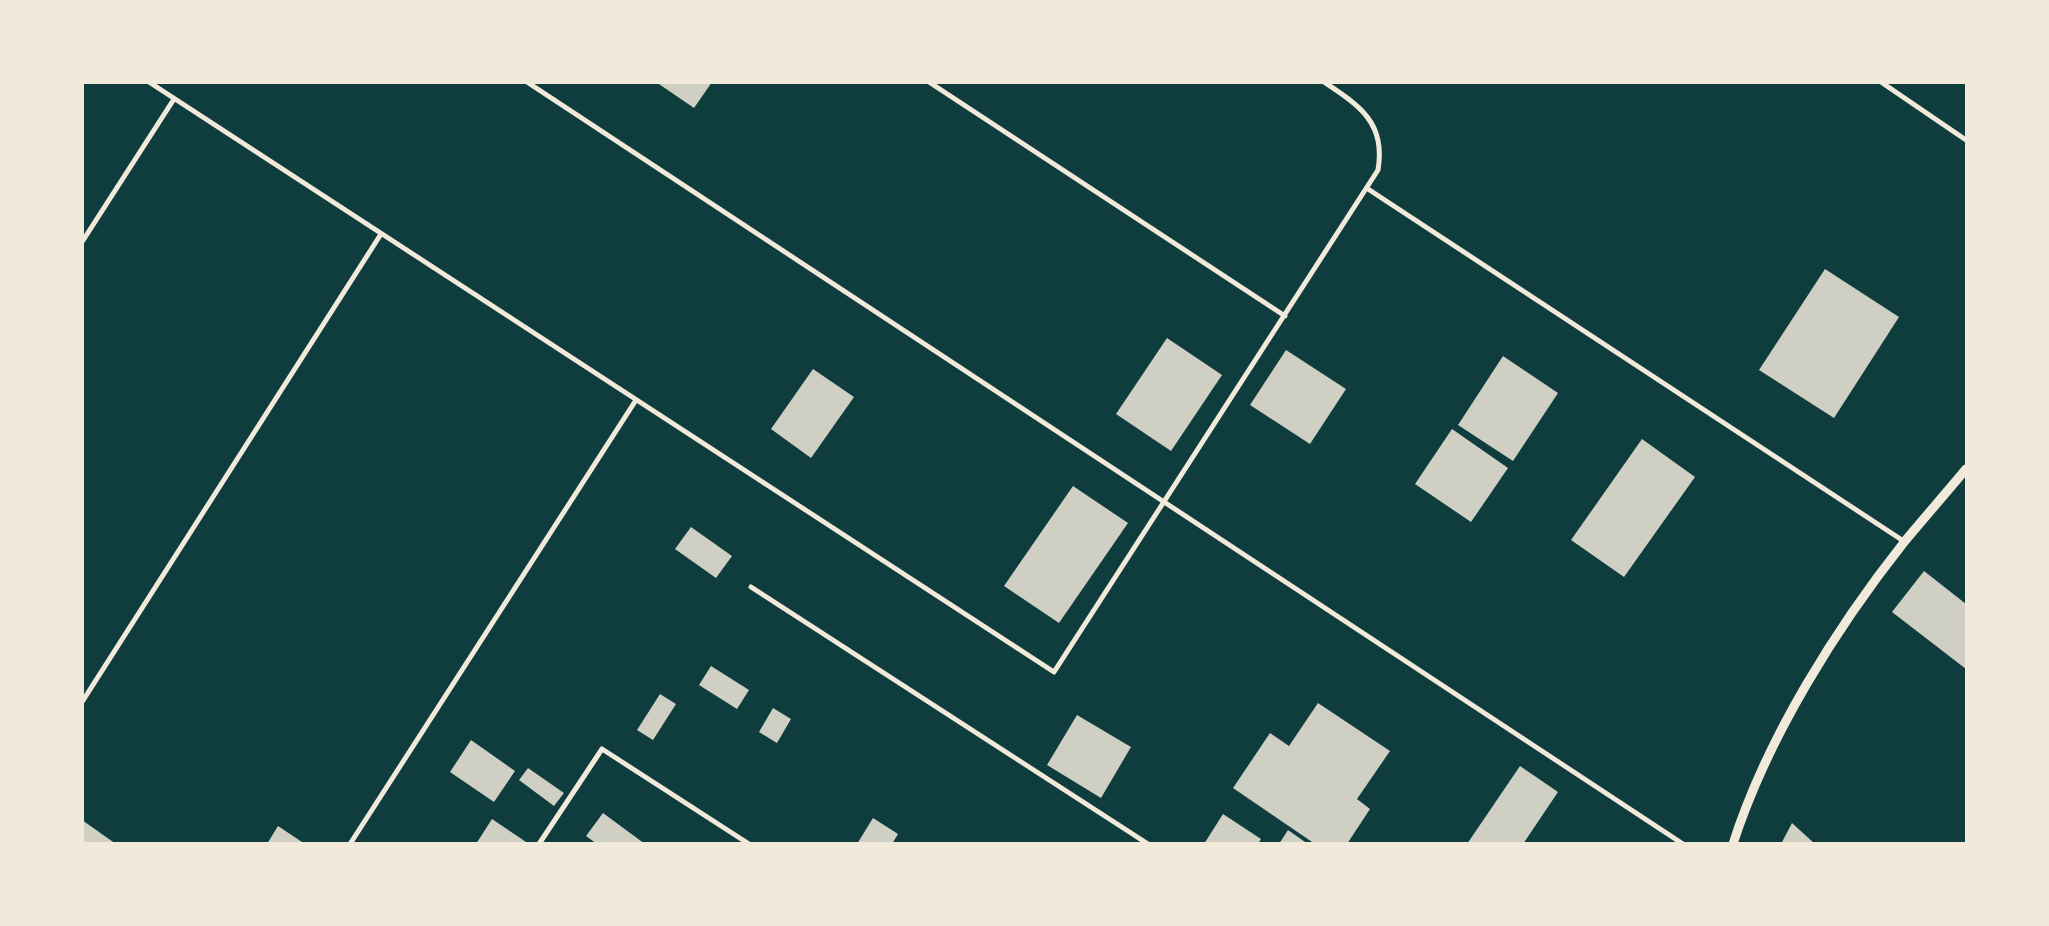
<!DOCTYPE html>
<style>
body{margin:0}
#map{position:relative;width:2049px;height:926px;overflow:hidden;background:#0f3d3e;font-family:"Work Sans",sans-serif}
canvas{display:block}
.frame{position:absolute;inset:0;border:84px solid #f1e9da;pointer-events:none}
</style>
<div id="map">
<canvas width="2049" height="926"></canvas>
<div class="frame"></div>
</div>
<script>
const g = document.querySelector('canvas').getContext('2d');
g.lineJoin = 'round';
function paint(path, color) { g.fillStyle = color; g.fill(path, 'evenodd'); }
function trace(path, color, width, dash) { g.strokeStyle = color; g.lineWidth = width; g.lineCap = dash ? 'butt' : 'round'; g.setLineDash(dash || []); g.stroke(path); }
paint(new Path2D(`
 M656,82H712L694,108Z
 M1825,269L1899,317L1834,418L1759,370Z
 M1167,338L1222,375L1171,451L1116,414Z
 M1286,350L1346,389L1310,444L1250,405Z
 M1503,356L1558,393L1513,461L1458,425Z
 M813,369L854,397L811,458L771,429Z
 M1452,429L1508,468L1471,522L1415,484Z
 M1642,439L1695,477L1624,577L1571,540Z
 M1073,486L1128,523L1059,623L1004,586Z
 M691,527L732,556L716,578L675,549Z
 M1924,571L1966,604V669L1892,612Z
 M711,666L749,690L737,709L699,685Z
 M660,694L676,704L653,740L637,730Z
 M1318,703L1390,751L1357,799L1370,809L1347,844H1315L1233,788L1270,733L1289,746Z
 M773,708L791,719L777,743L759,732Z
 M1077,715L1131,747L1101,798L1047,765Z
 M471,740L515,771L494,802L450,772Z
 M1520,766L1558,792L1523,844H1467Z
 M528,768L564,793L554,806L519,780Z
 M603,813L645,844H597L586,836Z
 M1223,814L1261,839L1258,844H1204Z
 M873,818L898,834L892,844H857Z
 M492,819L529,844H476Z
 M82,820L116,844H82Z
 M1792,823L1815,844H1781Z
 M278,826L305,844H267Z
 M1288,830L1308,844H1279Z`), '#cfcfc3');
trace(new Path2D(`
 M149,82L1054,672L1378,170C1386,123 1360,106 1324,82
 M527,82L1683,844
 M929,82L1285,316
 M1881,82L1966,140
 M1368,189L1905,542
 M82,242L174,99
 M751,587L1148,844
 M82,702L381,234
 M350,844L636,400
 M539,844L602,749L749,844`), '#f1e9da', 5);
trace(new Path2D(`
 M1733,844C1767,738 1836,628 1905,541C1925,517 1946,493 1966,469`), '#f1e9da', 9);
</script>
